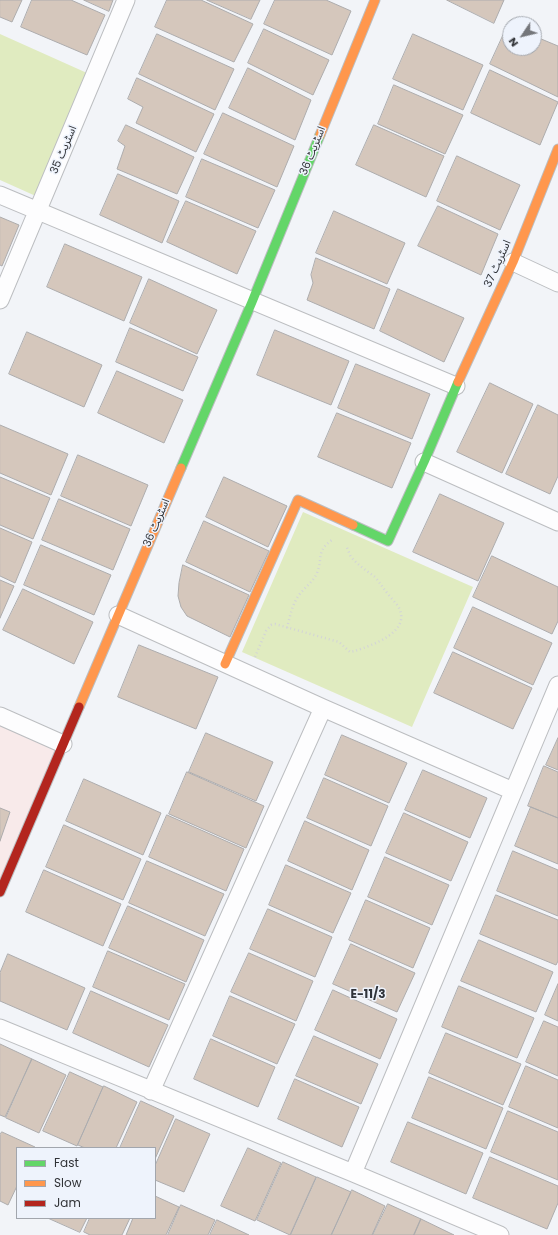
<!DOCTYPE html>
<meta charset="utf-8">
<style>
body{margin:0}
#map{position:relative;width:558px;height:1235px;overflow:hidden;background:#f2f4f8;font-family:Poppins,sans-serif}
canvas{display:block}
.legend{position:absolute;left:16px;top:1147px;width:140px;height:72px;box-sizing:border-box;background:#eef3fc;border:1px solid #a2a6ad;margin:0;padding:5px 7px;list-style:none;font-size:12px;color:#303236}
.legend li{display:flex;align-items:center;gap:8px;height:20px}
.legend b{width:20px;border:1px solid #a2a6ad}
.north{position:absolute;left:502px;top:16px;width:40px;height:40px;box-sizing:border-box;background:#eef3fc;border:1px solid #a2a6ad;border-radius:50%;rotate:235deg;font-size:11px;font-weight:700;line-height:16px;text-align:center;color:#303236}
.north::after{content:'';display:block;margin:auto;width:14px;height:18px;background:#74767a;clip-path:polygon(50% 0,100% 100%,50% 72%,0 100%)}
</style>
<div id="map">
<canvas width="558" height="1235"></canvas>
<ul class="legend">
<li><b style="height:5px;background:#63d668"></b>Fast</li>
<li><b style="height:5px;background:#ff974d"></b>Slow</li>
<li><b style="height:5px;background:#b3261e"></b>Jam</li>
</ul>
<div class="north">N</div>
</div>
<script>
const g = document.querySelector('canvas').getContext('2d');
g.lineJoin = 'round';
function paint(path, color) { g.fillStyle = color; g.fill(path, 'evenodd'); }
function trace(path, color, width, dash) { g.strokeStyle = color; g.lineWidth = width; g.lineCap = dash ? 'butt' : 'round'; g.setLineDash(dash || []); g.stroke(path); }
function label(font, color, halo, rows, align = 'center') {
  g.font = font + ' Poppins,"Noto Sans Arabic",sans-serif'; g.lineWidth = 3; g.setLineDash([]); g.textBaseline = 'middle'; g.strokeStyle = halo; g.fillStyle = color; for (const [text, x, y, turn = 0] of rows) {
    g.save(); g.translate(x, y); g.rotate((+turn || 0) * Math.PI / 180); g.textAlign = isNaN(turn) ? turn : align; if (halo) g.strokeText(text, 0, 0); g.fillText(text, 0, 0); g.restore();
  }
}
paint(new Path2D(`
 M0,717L63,744L0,892Z`), '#f8eaea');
paint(new Path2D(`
 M0,34L87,73L38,197L0,180Z
 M303,512L473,587L412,727L242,652Z`), '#e0ebc0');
const building = new Path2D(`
 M0,0H22L12,22L0,17Z
 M32,0H71L105,15L87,55L21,27Z
 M84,0H113L109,11Z
 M167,0H201L253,24L234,62L155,27Z
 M207,0H260L251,19Z
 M275,0H326L351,11L332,55L264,24Z
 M447,0H504L494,23Z
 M508,25L510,26V48H534V36L558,46V97L490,64Z
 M264,29L329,60L313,95L248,63Z
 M157,34L234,69L215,110L139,74Z
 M413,34L483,65L463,110L393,79Z
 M248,68L311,100L295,140L229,108Z
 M490,70L558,102L540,145L471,113Z
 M137,78L214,114L196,152L136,123L143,107L128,99Z
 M394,85L463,115L445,154L378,124Z
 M223,113L294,146L277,187L204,154Z
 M126,125L194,157L177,194L117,169L125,146L118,141Z
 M374,125L444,156L426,197L356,165Z
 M457,156L520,185L500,230L437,201Z
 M202,159L275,190L258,228L186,197Z
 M118,174L179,201L162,243L100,215Z
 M186,201L256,231L237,274L167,242Z
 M438,206L498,234L481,275L418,246Z
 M334,211L405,243L387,284L316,253Z
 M0,217L19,225L2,266L0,265Z
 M65,244L142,277L124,321L47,287Z
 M316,258L390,289L374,329L307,300L313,283L311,275Z
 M149,279L217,310L197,354L130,323Z
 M398,289L464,318L444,362L380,331Z
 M130,328L198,357L183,391L116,362Z
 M275,330L349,361L331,405L257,375Z
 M27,332L102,365L84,407L9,374Z
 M356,364L430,394L412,439L338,408Z
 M117,371L183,400L164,443L98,413Z
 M490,383L533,404L502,473L457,452Z
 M538,405L558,415V476L550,494L506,474Z
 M337,413L411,443L392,488L318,457Z
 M0,425L68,454L51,495L0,473Z
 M78,455L148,485L131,526L61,496Z
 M0,477L50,498L33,539L0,525Z
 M224,477L287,506L268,547L206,517Z
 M440,494L504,523L478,581L413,552Z
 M59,499L130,529L113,570L42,540Z
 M204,521L269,551L250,592L186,562Z
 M0,528L32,542L15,583L0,576Z
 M41,545L111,575L94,615L24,585Z
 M492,556L558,587V621L552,634L473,597Z
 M183,565L249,595L230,637L187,616L181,607L178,596L179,583Z
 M0,580L14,586L0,618Z
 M23,589L93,622L74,664L3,630Z
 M473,607L552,643L533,685L454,648Z
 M139,645L218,677L196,729L118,697Z
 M453,652L532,688L513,729L434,693Z
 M206,733L273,762L256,801L189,772Z
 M342,735L407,763L389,803L325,775Z
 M558,738V770L546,765Z
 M544,766L558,772V818L528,806Z
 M423,770L487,798L470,838L405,810Z
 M187,772L264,806L246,848L169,814Z
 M324,778L388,806L371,846L307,818Z
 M84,779L161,813L143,855L66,821Z
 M531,807L558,818V864L515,846Z
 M0,808L10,812L0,841Z
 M404,813L468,842L451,881L386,853Z
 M167,815L244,849L226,891L149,857Z
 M305,821L369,850L352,890L288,861Z
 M64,825L141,859L123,900L46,867Z
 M513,851L558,870V916L497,891Z
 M385,857L449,885L432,925L368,897Z
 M147,861L224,894L205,936L129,903Z
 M286,865L351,893L333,933L269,905Z
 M44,870L121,904L103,946L26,912Z
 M496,895L558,920V961L556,965L480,934Z
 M366,900L430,928L413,968L349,940Z
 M128,906L204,940L186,982L109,948Z
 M268,909L332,937L315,977L250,949Z
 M479,940L553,972L536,1012L461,981Z
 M351,944L415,973L397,1012L333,984Z
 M108,951L185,984L169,1020L93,987Z
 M249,953L313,981L296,1021L231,992Z
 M8,954L85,988L67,1030L0,1001V973Z
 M558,984V1021L545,1015Z
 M459,986L534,1018L517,1058L442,1027Z
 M333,990L397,1019L380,1059L315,1030Z
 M91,991L168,1025L149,1067L73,1033Z
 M230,996L295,1024L277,1064L213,1036Z
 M544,1021L558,1027V1076L526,1062Z
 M446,1033L521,1064L503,1105L429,1073Z
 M314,1036L378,1064L361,1104L296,1076Z
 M211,1039L275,1067L258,1107L194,1079Z
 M0,1044L32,1059L5,1117L0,1115Z
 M32,1059L66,1075L39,1133L6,1118Z
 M526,1066L558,1080V1128L509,1107Z
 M70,1072L103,1087L77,1146L43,1131Z
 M429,1077L503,1108L486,1149L412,1118Z
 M295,1079L359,1107L342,1147L278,1119Z
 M104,1086L137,1102L116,1148H85L78,1145Z
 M141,1101L174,1116L155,1159V1148H120Z
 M508,1111L558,1132V1180L491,1152Z
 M176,1119L210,1134L184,1192L155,1180V1166Z
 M408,1122L483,1153L466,1194L391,1162Z
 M2,1132L35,1147L34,1148H17V1186L8,1205L0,1201V1135Z
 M248,1148L281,1163L255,1221L221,1206Z
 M490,1157L558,1186V1203L547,1229L473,1198Z
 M283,1162L316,1177L290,1235L257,1220Z
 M317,1177L351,1192L331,1235H291Z
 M352,1190L385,1206L372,1235H332Z
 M155,1196L179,1207L166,1235H126L133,1218H155Z
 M388,1204L421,1219L414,1235H373Z
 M181,1205L215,1220L208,1235H168Z
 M48,1218H87L80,1232Z
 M90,1218H130L122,1235H90L84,1232Z
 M421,1219L454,1235H414Z
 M217,1220L249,1235H210Z`);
paint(building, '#d5c7bc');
trace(building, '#adacad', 1);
const street = new Path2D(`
 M0,195L456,386
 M513,262L558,283
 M0,300L126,0
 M424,462L558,522
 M118,615L323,708L513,791
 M0,716L63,744
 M0,1028L353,1173L500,1235
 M151,1091L323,708
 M353,1173L558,685`);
const fast = new Path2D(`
 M181,468L252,302L320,135
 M353,525L388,541L424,462L458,382`);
const slow = new Path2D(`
 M320,135L375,0
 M458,382L513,262L558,149
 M225,664L298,500L353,525
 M79,707L181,468`);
const jam = new Path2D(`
 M0,892L79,707`);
trace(street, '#bcbec1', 19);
trace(fast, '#bcbec1', 11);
trace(slow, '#bcbec1', 11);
trace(jam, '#bcbec1', 11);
trace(new Path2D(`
 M287,628C290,616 292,605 299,595C305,587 313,582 317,573C323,558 316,551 332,540
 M255,657L266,631L271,625L275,624L339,642L350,652L355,651C372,645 413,632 398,606C395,602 391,598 388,594C383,588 380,583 375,577C367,571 358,565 351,557C349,553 348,549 346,546`), '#d3d4d7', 2.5, [1, 3]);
trace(street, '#fdfdfe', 17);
trace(fast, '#63d668', 9);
trace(slow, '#ff974d', 9);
trace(jam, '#b3261e', 9);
label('11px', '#303236', '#eef3fc', [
 ["اسٹریٹ 35",64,150,-67],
 ["اسٹریٹ 36",313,151,-68],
 ["اسٹریٹ 37",498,264,-66],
 ["اسٹریٹ 36",157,523,-67]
]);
label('bold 12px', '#2f333a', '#eef3fc', [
 ["E-11/3",368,995]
]);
</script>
